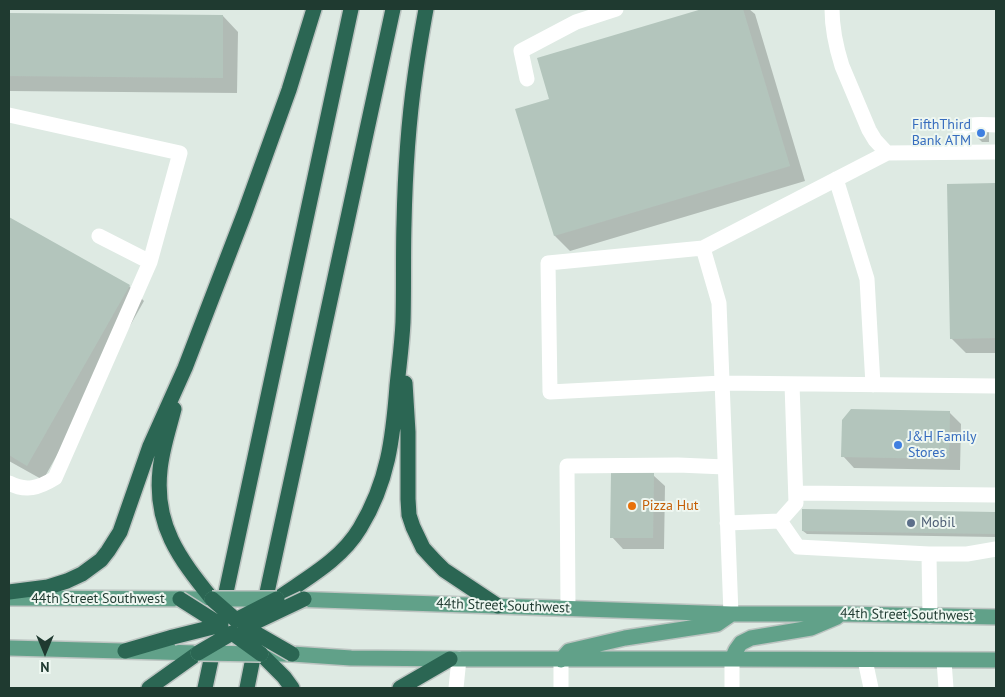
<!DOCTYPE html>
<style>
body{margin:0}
#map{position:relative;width:1005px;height:697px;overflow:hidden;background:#deeae3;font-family:"PT Sans",sans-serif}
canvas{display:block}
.frame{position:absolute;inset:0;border:10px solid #1f3a30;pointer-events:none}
.north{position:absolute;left:20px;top:627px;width:50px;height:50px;-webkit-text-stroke:4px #eef7f1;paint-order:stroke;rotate:180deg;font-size:14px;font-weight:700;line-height:20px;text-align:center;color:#1f3a30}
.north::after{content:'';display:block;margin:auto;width:18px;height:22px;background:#1f3a30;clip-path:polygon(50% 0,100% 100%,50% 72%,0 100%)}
</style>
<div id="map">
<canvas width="1005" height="697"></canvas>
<div class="frame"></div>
<div class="north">N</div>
</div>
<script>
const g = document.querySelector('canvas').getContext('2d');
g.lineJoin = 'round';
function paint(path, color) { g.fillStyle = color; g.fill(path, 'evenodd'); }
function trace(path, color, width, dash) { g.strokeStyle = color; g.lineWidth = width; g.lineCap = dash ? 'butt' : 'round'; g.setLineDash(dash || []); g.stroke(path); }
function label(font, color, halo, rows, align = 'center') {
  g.font = font + ' "PT Sans",sans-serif'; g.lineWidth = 4; g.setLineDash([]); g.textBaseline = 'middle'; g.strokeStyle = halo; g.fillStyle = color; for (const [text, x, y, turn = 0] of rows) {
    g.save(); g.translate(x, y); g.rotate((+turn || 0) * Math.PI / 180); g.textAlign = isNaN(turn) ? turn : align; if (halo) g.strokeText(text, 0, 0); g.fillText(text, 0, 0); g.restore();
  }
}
paint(new Path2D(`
 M706,9H749L755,14L805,181L570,251L555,236L551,100L538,59Z
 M9,14L223,16L238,32L237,93L9,91Z
 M978,128L989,132V142H982L978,138Z
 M996,184V353H966L951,338L948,185Z
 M9,218L129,286L144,301L43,480L9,461Z
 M949,412L961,424L960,470L854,468L843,456Z
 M653,475L665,486L664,549H623L612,537Z
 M803,511L996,514V537L807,534L803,531Z`), '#0003');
paint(new Path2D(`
 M702,9H743L790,166L554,236L515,109L549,99L537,58Z
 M9,13L223,15V78L9,76Z
 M996,183V338L950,339L947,184Z
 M9,217L130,285L27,466L9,455Z
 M851,409L950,411L949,459L841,457L842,420Z
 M611,473H654L653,538H610Z
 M802,509L996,512V534L802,531Z`), '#b3c5bc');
const major = new Path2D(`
 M9,598L212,599
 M291,599L731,614H845L996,617
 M9,648L198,653
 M261,654H292L351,658L459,659H732L996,660
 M732,659L736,650L741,643L751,638L811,628L837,617
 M561,660L569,651L625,638L717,624L730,615`);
const highway = new Path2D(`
 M405,383L408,432V499L409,515L413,527L423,548L434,560L444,570L498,606
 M174,409C169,429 162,449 160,470C154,525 179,558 212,599
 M9,592L48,587L67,581L82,574L101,560L108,551L120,532L150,446L185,368L245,212L289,90L314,9
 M277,599C307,578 341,560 360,528C388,482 393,438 397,386C399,365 402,344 403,322C404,289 403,256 404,224C405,175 408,125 415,76C418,54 422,31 426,9
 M222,611L351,9
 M263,611L393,9
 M125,651L173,637
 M261,654L284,677L292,688
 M149,688L198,653
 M205,688L215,641
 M247,688L256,643
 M400,688L450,659`);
trace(major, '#bcc4c1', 18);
trace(highway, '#bcc4c1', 18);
trace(new Path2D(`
 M832,9C832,29 836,47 842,66L869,130L875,140L887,153
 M527,79L521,51L576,22L616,9
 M9,115L180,153L150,262L55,478C39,488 26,492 9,483
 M955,152C957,146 959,132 963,128C968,123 989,125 996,125
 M836,179L867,279L873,385
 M99,236L150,262
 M703,248L548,263L550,392L722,383L996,386
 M797,493L996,495
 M780,521L796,503L792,384
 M727,523L780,521L798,547L929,554
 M568,608L567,466L678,465L725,467
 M731,614L719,303L703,248L887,153L996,152
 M930,616L929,554H967L996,549
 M732,659V688
 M865,660L871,688
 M944,661L946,688
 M456,688L459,659
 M561,688V660`), '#fff', 15);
trace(major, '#61a189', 15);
trace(highway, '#2b6653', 15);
const majorBridge = new Path2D(`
 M212,599H277
 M198,653L261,654`);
const highwayBridge = new Path2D(`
 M180,599L221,625
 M212,599L236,620L277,599
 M245,627L304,599
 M245,627L292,654
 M173,637L221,625
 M198,653L232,633L261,654`);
trace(majorBridge, '#bcc4c1', 18, []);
trace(highwayBridge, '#bcc4c1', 18, []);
trace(majorBridge, '#61a189', 15);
trace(highwayBridge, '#2b6653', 15);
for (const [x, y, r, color] of [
 [981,133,5,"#3f7fe0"],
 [898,445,5,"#3f7fe0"],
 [632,506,5,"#e8710a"],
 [911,523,5,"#5c6f8a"]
]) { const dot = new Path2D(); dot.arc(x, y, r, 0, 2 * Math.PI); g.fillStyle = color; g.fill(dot); trace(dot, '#eef7f1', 2); }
label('14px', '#366cbe', '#eef7f1', [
 ["FifthThird",971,125],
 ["Bank ATM",971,141],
 ["J&H Family",908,437,"left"],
 ["Stores",908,453,"left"]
], 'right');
label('14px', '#c56008', '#eef7f1', [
 ["Pizza Hut",642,506]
], 'left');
label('14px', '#4e5e75', '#eef7f1', [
 ["Mobil",921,523]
], 'left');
label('14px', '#1f3a30', '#eef7f1', [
 ["44th Street Southwest",98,599],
 ["44th Street Southwest",503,606,2],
 ["44th Street Southwest",907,615,1]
]);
</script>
